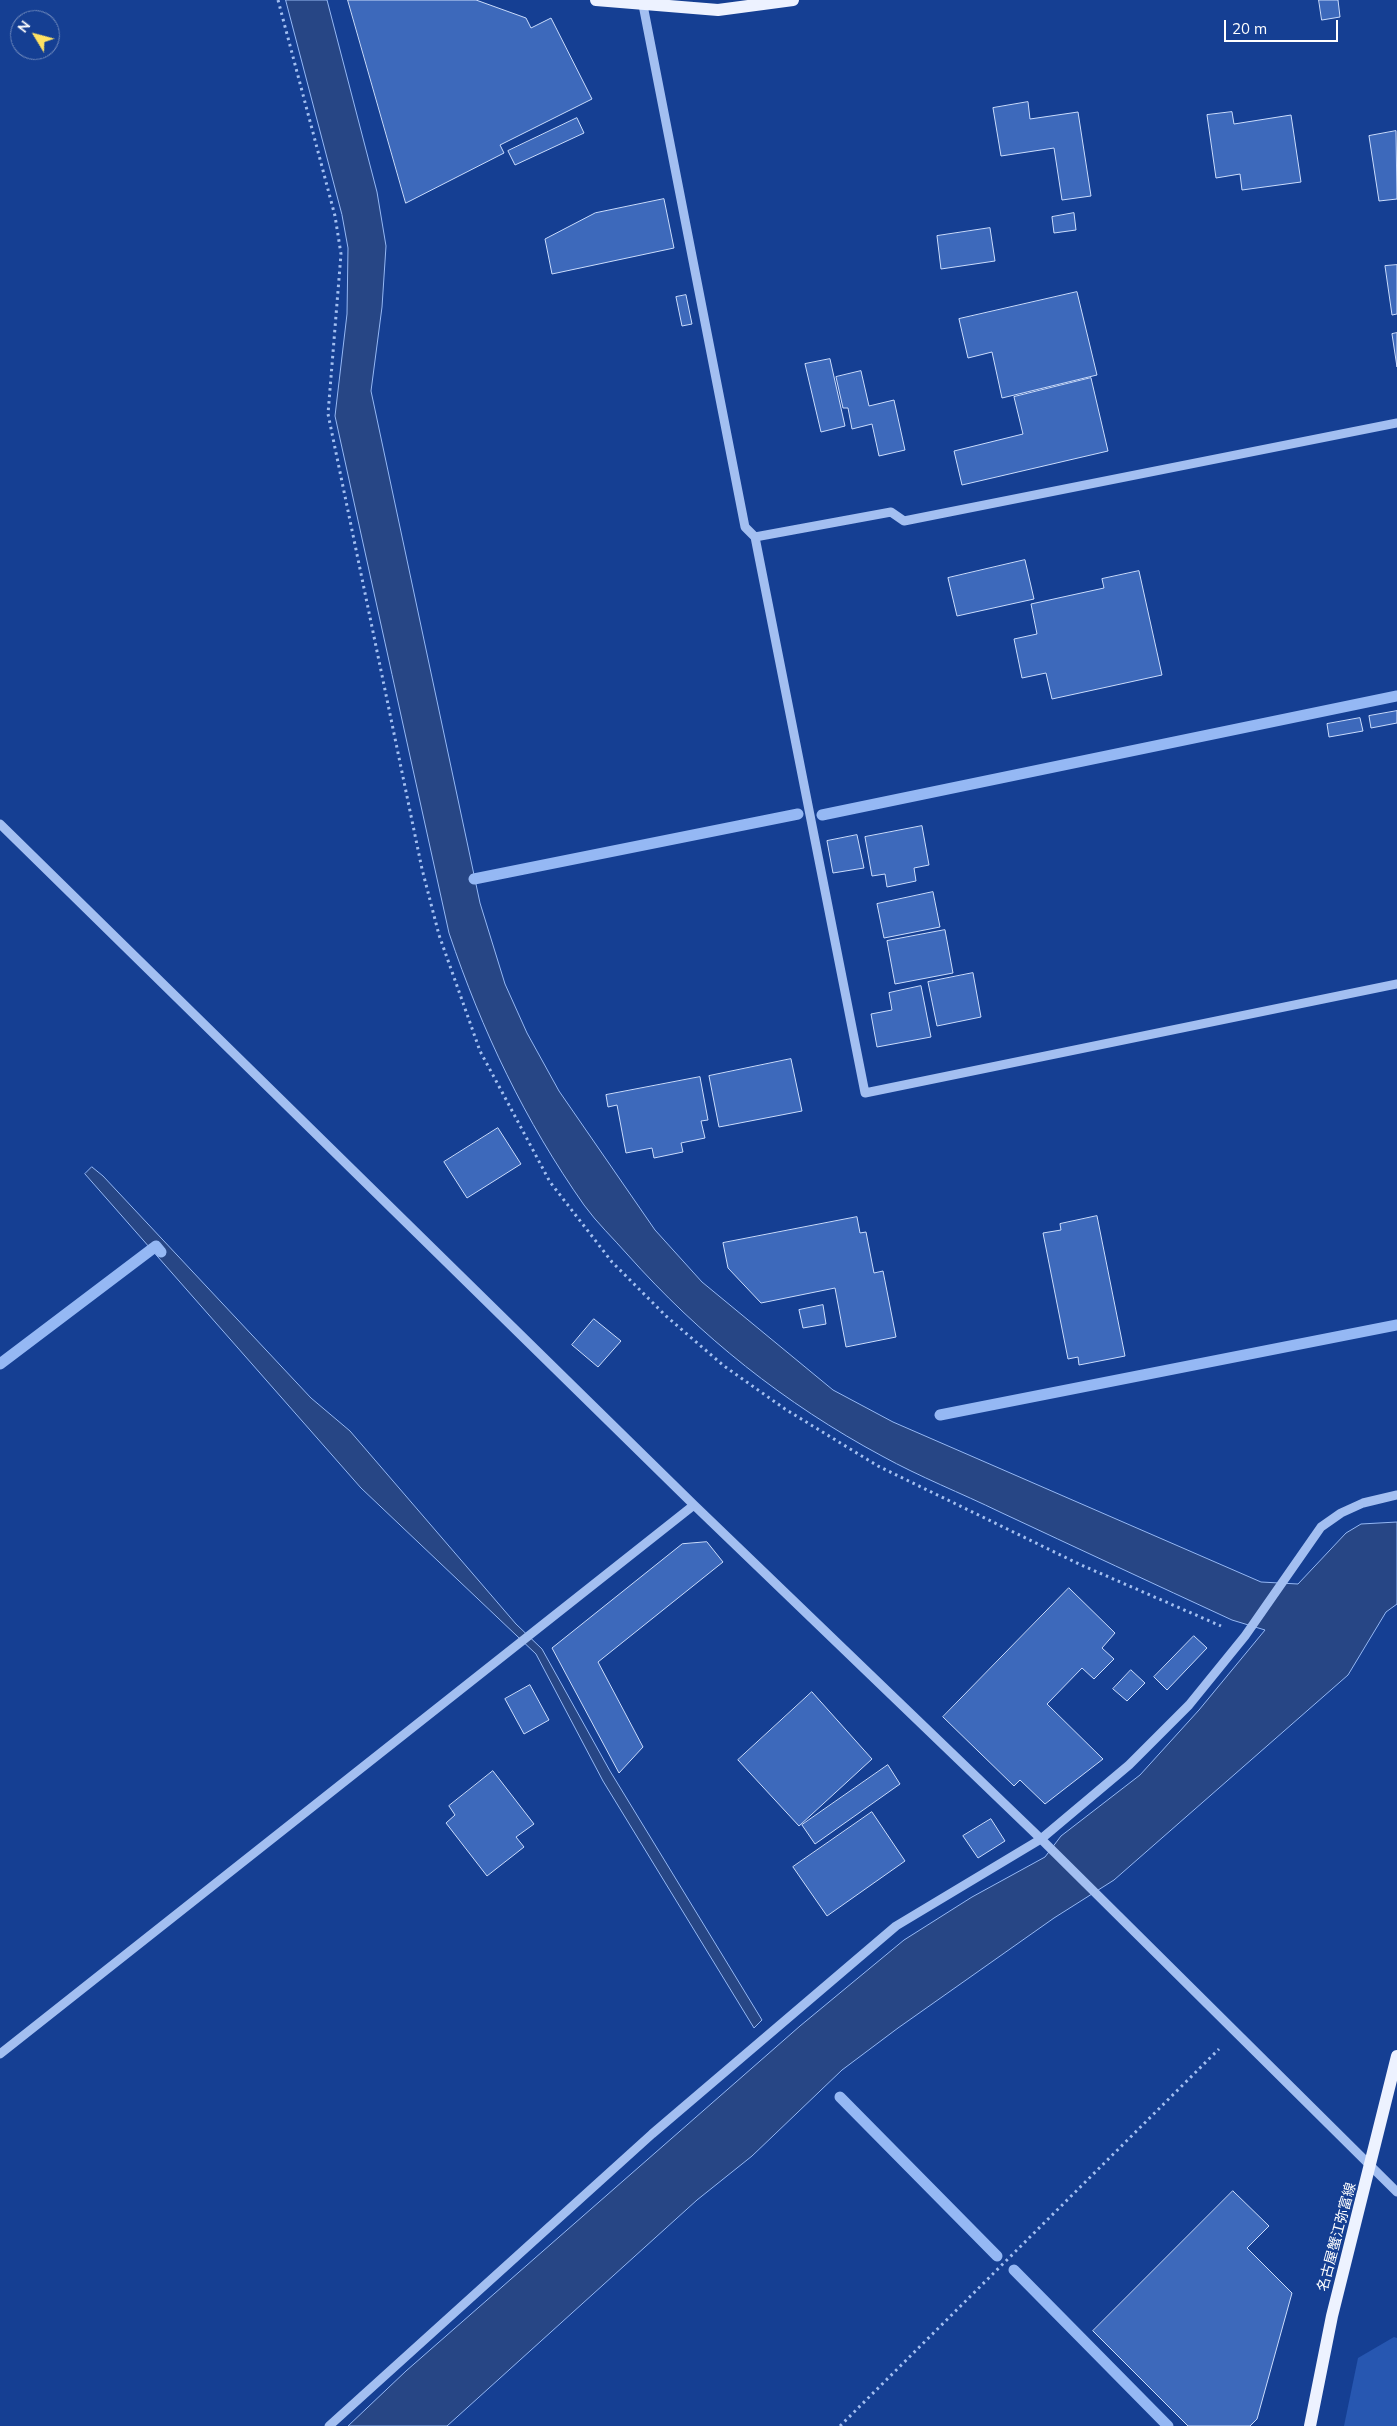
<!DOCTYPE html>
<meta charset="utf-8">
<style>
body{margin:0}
#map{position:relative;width:1397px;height:2426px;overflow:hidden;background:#153f93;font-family:Mulish,sans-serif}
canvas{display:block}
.north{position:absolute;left:10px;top:10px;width:50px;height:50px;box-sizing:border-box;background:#153f93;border:1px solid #738cbe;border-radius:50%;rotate:307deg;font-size:14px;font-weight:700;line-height:20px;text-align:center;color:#fff}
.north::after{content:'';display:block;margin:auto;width:18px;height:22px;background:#ffe263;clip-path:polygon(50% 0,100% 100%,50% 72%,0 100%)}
.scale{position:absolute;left:1224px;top:20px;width:114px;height:22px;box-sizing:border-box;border:2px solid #fff;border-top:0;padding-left:6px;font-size:15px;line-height:18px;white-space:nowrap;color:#fff;-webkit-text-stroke:4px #153f93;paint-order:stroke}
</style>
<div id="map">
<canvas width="1397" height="2426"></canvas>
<div class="north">N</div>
<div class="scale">20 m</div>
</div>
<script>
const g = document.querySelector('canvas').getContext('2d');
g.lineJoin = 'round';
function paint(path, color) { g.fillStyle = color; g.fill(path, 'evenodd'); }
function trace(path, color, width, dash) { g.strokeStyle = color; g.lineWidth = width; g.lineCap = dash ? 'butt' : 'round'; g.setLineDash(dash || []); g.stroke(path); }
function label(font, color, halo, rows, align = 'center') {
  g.font = font + ' Mulish,"Noto Sans JP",sans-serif'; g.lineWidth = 4; g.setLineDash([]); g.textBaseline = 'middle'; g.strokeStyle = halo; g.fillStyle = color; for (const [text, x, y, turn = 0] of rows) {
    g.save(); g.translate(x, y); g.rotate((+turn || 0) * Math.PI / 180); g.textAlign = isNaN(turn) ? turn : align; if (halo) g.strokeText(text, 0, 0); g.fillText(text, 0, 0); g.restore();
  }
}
paint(new Path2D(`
 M1394,2337L1397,2338V2426H1344L1358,2358Z`), '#2757b1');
const water = new Path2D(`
 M286,0H327L377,192L386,246L382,307L371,391L480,903L505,984L527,1033L559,1091L655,1230L702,1282L833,1390L893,1422L1261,1582L1298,1584L1346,1533L1361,1524L1397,1522V1604L1386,1612L1348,1675L1114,1880L1054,1918L898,2028L842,2070L752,2156L697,2200L447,2426H348L406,2371L800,2026L904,1940L972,1897L1045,1857L1061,1836L1140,1775L1199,1710L1265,1630L1232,1620C1154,1584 1077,1548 1000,1512C961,1493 920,1477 882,1456C785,1404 700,1336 627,1254C613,1238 597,1223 584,1205C525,1121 482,1031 449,933L335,416L347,314L348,248L342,215Z
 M92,1167L103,1176L311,1398L350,1431L516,1624L542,1649L610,1771L762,2020L754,2028L603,1781L536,1654L361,1488L85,1174Z`);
paint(water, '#274685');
trace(water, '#95b8f4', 1);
trace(new Path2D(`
 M822,815L1397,696
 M474,879L798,814
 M0,1364L156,1246L161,1252
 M940,1415L1397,1325
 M840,2097L997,2256
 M1014,2270L1168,2426`), '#95b8f4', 11);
const building = new Path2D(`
 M348,0H476L526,18L531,28L551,18L592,99L500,145L504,153L406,203Z
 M1319,0H1338L1340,17L1322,20Z
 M1028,102L1030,119L1078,112L1091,196L1062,200L1054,148L1001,156L993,108Z
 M1232,112L1234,124L1291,115L1301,182L1242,190L1240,174L1216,178L1207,115Z
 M577,118L584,133L515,165L508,151Z
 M1396,131L1397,199L1379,201L1369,136Z
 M664,199L674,248L552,274L545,239L595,213Z
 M1074,213L1076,230L1054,233L1052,217Z
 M990,228L995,261L941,269L937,236Z
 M1397,265V314L1392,315L1385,266Z
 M1077,292L1097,375L1002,398L992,352L968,358L959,319Z
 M686,295L692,324L682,326L676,297Z
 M1397,333V367L1392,334Z
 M830,359L845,426L821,432L805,364Z
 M861,371L869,406L894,400L905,450L879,456L872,424L852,429L848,408H843L836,377Z
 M1091,378L1108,451L962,485L954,451L1023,434L1014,397Z
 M1025,560L1034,599L957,616L948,578Z
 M1139,571L1162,675L1052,699L1046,673L1022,678L1014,639L1037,634L1031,604L1104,588L1102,579Z
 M1397,711V723L1371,728L1369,716Z
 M1360,718L1363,731L1329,737L1327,724Z
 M922,826L929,865L914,868L916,881L887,887L885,874L872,876L865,837Z
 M857,835L864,868L833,873L827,841Z
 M933,892L940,927L884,938L877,904Z
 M945,930L953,973L895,984L887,941Z
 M973,973L981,1017L937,1026L928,982Z
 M921,986L931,1037L877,1047L871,1014L892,1010L889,993Z
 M791,1059L802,1111L719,1127L709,1076Z
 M700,1077L708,1120L701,1121L705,1138L681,1143L683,1152L654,1158L652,1148L626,1153L617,1105L608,1107L606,1095Z
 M498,1128L521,1164L467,1198L444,1162Z
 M1097,1216L1125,1356L1079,1365L1078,1357L1068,1359L1043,1233L1061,1230L1060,1224Z
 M857,1217L860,1233L866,1232L874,1273L883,1271L896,1337L846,1347L835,1288L761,1303L728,1268L723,1243Z
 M823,1305L826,1324L803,1328L799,1310Z
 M594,1319L621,1341L598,1367L572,1345Z
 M707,1542L723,1562L598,1662L643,1747L619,1773L552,1648L682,1544Z
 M1069,1588L1115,1633L1102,1648L1114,1659L1094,1679L1082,1668L1047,1704L1103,1759L1045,1804L1020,1780L1014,1786L943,1717Z
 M1194,1636L1207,1648L1167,1690L1154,1677Z
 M1131,1670L1145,1683L1127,1701L1113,1689Z
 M530,1685L549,1720L524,1734L505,1699Z
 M812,1692L872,1759L799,1826L738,1760Z
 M888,1765L900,1784L815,1844L802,1825Z
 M493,1771L534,1824L516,1837L524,1847L487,1876L446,1823L455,1815L449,1806Z
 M872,1812L905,1861L827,1916L793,1867Z
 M991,1819L1005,1841L978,1858L963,1836Z
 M1233,2191L1269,2226L1247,2248L1292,2293L1257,2419L1250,2426H1188L1093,2331Z`);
paint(building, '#3d69bb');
trace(building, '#cadcfc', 1);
trace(new Path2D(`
 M278,0L335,216L341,254L328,414L422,869L439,935L480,1051L509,1105L550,1182L612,1262L666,1316L724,1366L785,1409L878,1466L1079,1564L1221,1626
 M840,2426L1219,2049`), '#a3bff1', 3, [2.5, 4]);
trace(new Path2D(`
 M643,5L745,527L755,537L865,1093L1397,984
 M755,537L891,512L904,521L1397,423
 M0,824L694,1505L1041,1839L1397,2192
 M0,2054L694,1505
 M329,2426L652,2134L896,1926L1041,1839L1129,1765L1189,1705L1245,1636L1321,1527L1341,1513L1363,1503L1397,1495`), '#a3bff1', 9);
trace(new Path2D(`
 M596,0L718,10L793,0
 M1310,2426L1332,2316L1397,2056`), '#edf2ff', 12);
label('14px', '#fff', '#153f93', [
 ["名古屋蟹江弥富線",1337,2237,-75]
]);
</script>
